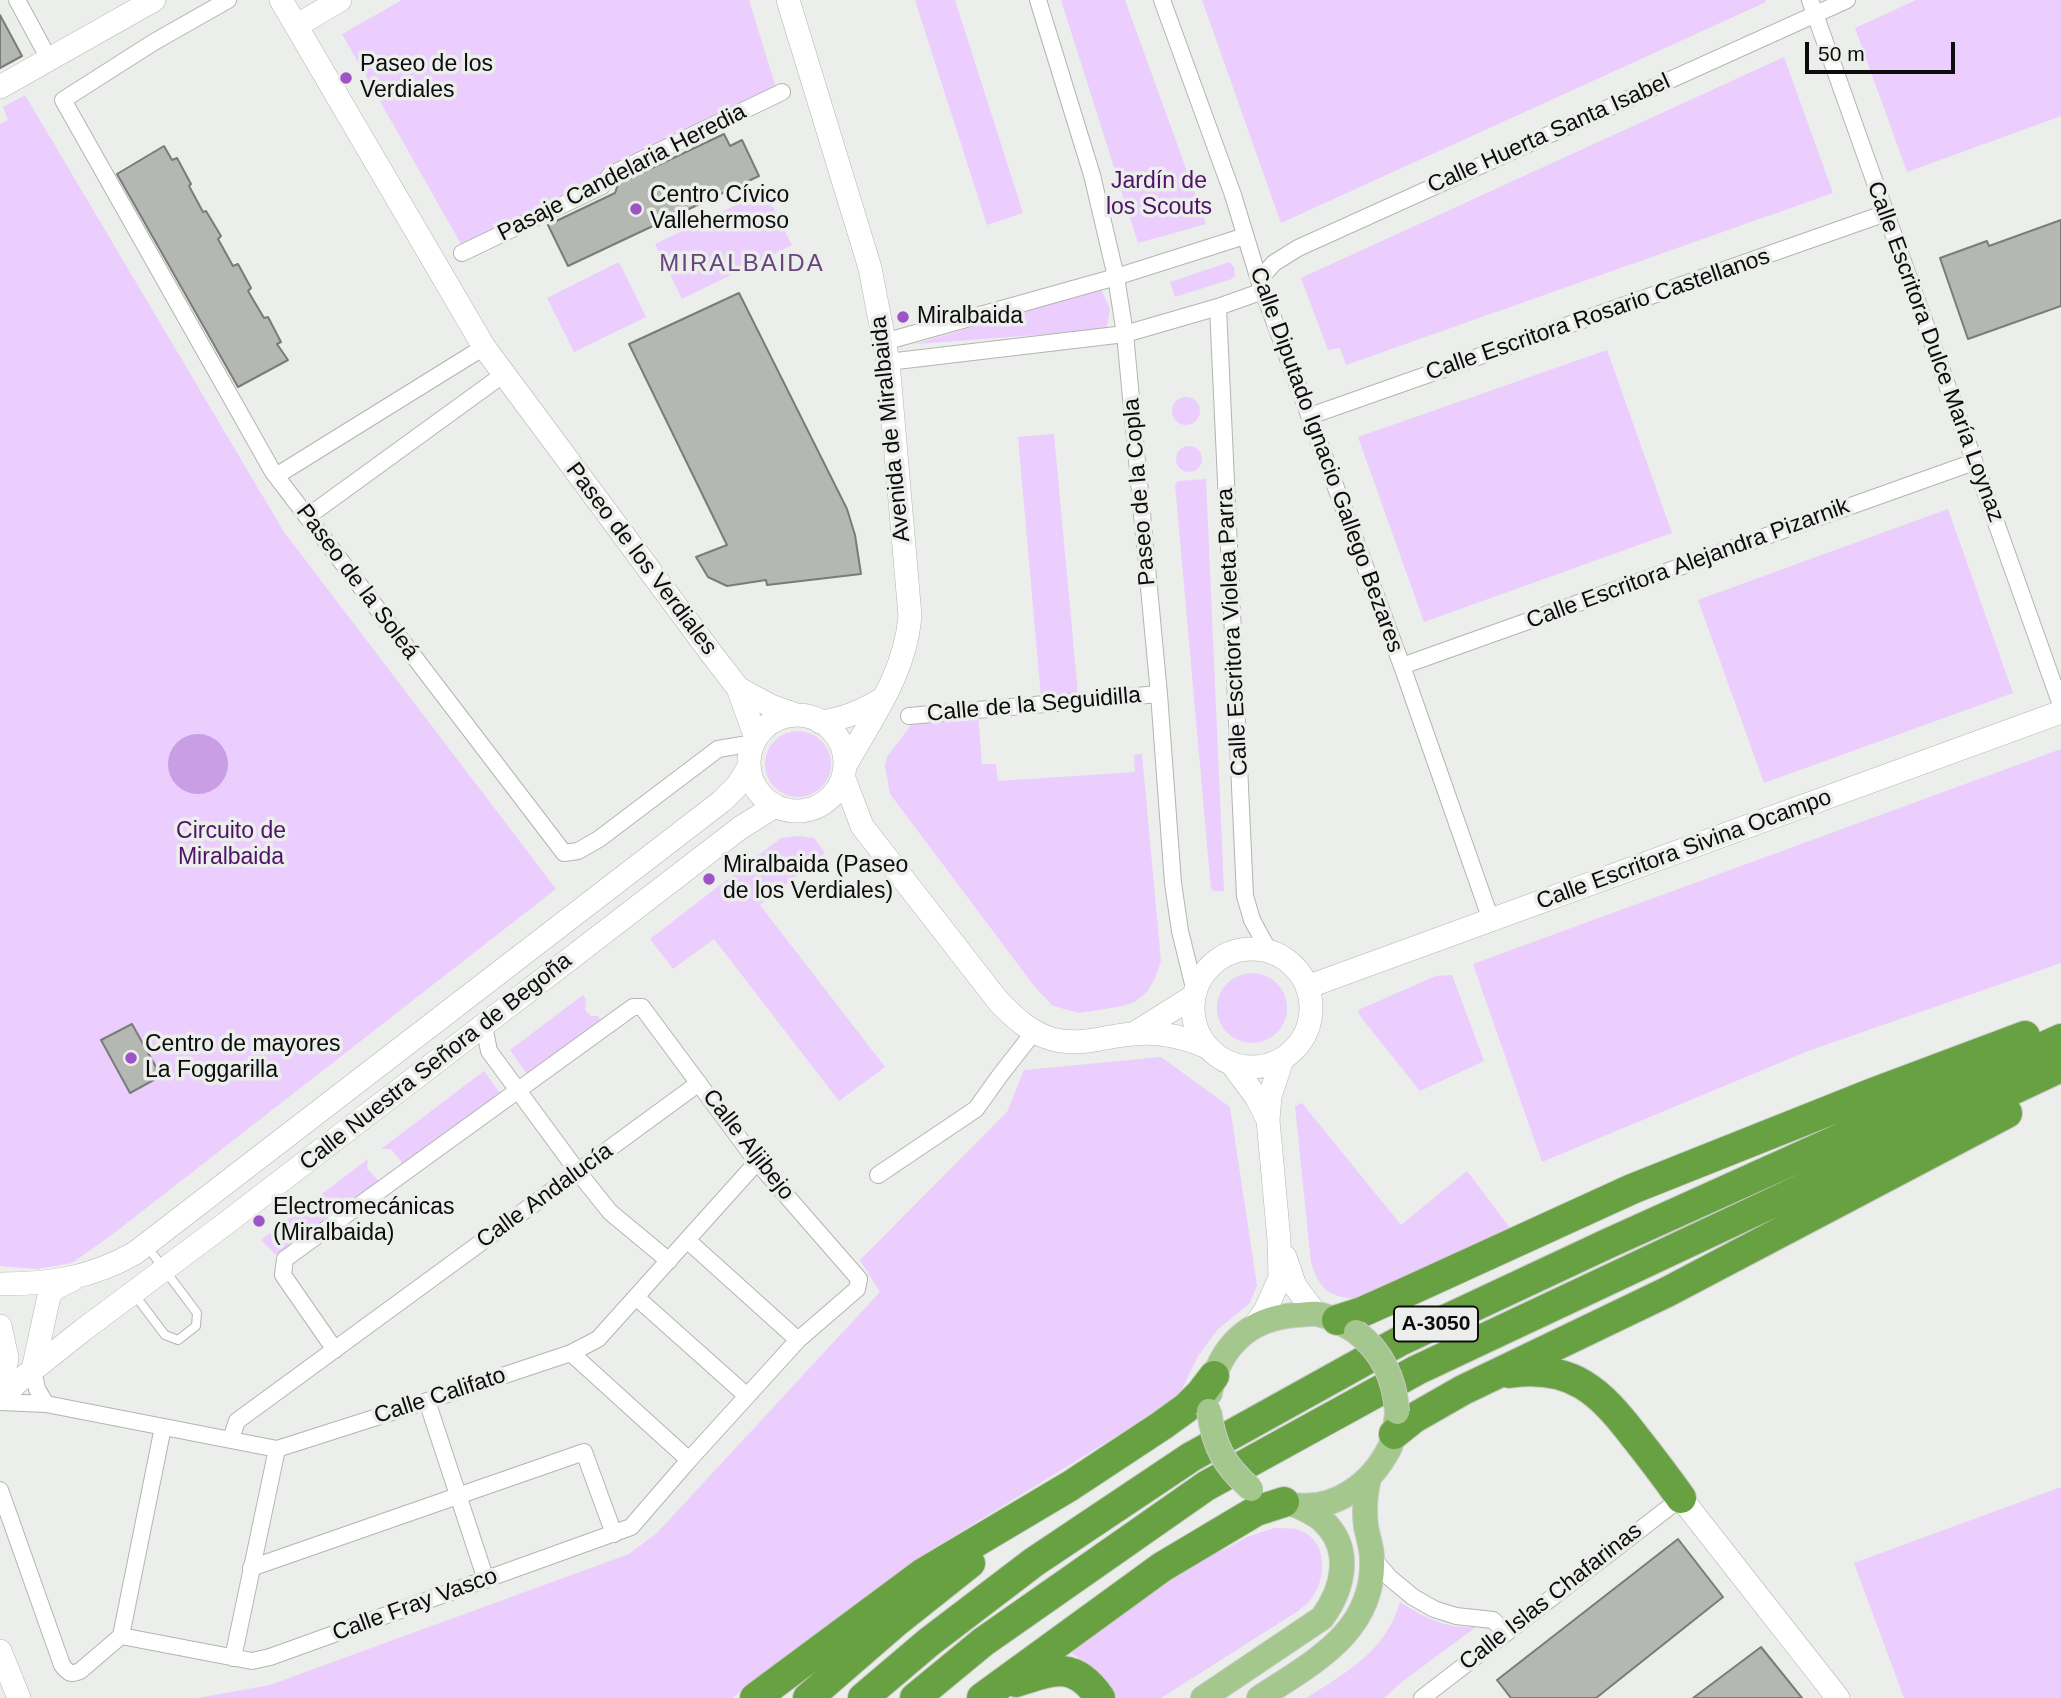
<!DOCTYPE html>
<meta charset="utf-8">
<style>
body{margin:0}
#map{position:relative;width:2061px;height:1698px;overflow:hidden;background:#ebeeea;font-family:Helvetica,sans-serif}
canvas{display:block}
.scale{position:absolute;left:1805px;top:42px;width:150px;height:32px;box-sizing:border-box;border:4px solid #0b0c0b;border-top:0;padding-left:9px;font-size:21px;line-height:24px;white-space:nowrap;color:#0b0c0b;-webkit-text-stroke:5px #ebeeea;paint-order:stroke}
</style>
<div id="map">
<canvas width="2061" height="1698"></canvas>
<div class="scale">50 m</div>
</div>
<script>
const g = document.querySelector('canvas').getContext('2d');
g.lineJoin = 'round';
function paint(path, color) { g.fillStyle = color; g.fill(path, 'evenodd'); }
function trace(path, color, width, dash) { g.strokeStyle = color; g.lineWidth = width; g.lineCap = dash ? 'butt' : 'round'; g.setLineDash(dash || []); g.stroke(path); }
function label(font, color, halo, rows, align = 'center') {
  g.font = font + ' Helvetica,sans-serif'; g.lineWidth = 7; g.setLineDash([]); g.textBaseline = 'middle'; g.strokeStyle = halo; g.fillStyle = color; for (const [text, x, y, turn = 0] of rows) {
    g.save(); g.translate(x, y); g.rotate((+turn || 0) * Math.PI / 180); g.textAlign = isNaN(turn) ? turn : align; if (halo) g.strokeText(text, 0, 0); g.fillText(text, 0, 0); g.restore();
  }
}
paint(new Path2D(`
 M402,0H749L776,88L602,171L599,180L462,246L342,34Z
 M915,0H955L1023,213L987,225Z
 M1061,0H1125L1206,224L1138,243Z
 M1202,0H1765L1766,2L1281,223Z
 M1916,0H2061V116L1907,172L1855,28Z
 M1784,57L1833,193L1346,365L1340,348L1328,350L1301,278Z
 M25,95L284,532L556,889L109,1237L72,1263L37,1269L0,1266V124L8,120L3,107Z
 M765,191L792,245L682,299L655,244Z
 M619,262L646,317L574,352L547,298Z
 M1229,262L1234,267L1235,275L1232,279L1175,297L1170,282Z
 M1101,289L1110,309L1106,330L915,344Z
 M1607,350L1672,533L1424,622L1358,437Z
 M1172 411a14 14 0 1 1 28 0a14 14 0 1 1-28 0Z
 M1054,434L1078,694L1041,697L1018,437Z
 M1176 459a13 13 0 1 1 26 0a13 13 0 1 1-26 0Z
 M1206,479L1224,891H1214L1211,889L1175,484L1178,481Z
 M1948,509L2013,693L1764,783L1698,600Z
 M978,714L982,764H996L998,781L1135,772L1134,755L1142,754L1161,961L1155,978L1147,992L1135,1002L1123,1006L1079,1013L1053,1006L1035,987L890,794L885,766L887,757L914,721Z
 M765 764a33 33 0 1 1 66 0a33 33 0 1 1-66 0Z
 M2061,749V963L1808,1051L1542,1162L1473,964Z
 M798,836L814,838L825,853L760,905L885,1067L839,1101L714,939L673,969L650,939L781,838Z
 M1217 1008a35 35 0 1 1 70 0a35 35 0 1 1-70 0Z
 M1452,975L1484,1061L1420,1091L1360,1016L1358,1010L1436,976Z
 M583,995L586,999L585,1010L591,1016H598L602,1023L529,1077L510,1050Z
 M1161,1057L1230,1107L1257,1286L1249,1304L1218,1329L1198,1356L1181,1391L1162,1408L923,1555L732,1698H197L270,1685L629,1554L657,1533L880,1292L860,1260L1007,1112L1024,1070Z
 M484,1071L502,1096L401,1171V1161L391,1149H381Z
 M1302,1103L1401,1225L1467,1171L1510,1228L1357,1299C1328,1296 1321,1291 1311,1263L1295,1106Z
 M368,1159L367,1169L378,1180H389L280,1259L261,1240Z
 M2061,1487V1698H1904L1854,1563Z
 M1274,1528C1281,1528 1289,1528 1296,1529C1328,1537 1328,1578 1311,1599C1307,1604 1302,1607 1298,1611L1161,1698H1116L1104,1677L1072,1653L1076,1645L1221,1546L1224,1550L1247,1537Z
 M1400,1602C1425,1618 1446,1629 1476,1627L1403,1681L1384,1698H1306C1346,1673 1386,1651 1400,1602Z`), '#ebcefd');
paint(new Path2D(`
 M168 764a30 30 0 1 1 60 0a30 30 0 1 1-60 0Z`), '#ca9ee5');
const building = new Path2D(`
 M0,15L22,56L0,68Z
 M724,134L730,146L742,140L759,176L568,266L548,225L615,193L618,184Z
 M164,146L172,160L177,158L191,184L189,186L203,212L206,211L221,236L218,239L233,266L238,264L251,288L248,291L264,318L268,317L281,342L277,344L288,360L238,387L117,174Z
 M2061,220V306L1968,339L1940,258L1987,241L1989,246Z
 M739,293L847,509L855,535L861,574L767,585L766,580L727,586L708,577L696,557L727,545L629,344Z
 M132,1024L161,1076L130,1093L101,1040Z
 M1678,1539L1723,1597L1596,1698H1511L1497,1680Z
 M1761,1647L1802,1698H1693Z`);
paint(building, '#b5b7b3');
trace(building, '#7a7c79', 2);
const lane = new Path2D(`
 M134,1294L165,1335L178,1340L196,1326L197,1313L146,1245`);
const street = new Path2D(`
 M17,0L49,59
 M228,0L154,42L63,100L273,472L564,853L578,851L599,839L718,749L754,743
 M1038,0L1092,175L1116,277L1125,334L1159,694L1173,883L1180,931L1195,992
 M1162,0L1233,195L1259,280L1402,666L1491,920
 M1810,0L2061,705
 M462,253L602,186L610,175L782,92
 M1259,280L1274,263L1298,248L1847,0
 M1218,307L1245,896L1252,920L1269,951
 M884,342L1116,277L1245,236
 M888,362L1125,334L1218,307L1263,291
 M1310,416L1886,213
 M276,476L484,347
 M307,517L504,374
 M1402,666L1974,462
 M909,716L1159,694
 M484,1026L489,1051L578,1172L610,1212L669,1261
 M878,1175L976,1109L1001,1074L1034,1032
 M687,1240L798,1340
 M636,1297L747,1396
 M571,1353L689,1460
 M33,1370L37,1389L46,1404
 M427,1401L486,1580
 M0,1402L46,1404L277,1449L427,1401L571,1353L598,1339L757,1162
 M231,1439L237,1421L699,1083
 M0,1490L62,1665C68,1673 71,1675 80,1671L121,1636
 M1372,1557L1390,1578L1413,1597L1434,1609L1456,1616L1493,1620L1505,1632
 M251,1568L584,1452L614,1534
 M121,1636L252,1661L270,1657L631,1527L689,1460L798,1340L857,1289L859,1279L757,1162L642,1007H633L285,1259L283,1275L335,1350
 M121,1636L163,1427
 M233,1658L277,1449
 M1422,1698L1681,1498`);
const secondary = new Path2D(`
 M281,0L484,347L711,653L738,688L756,738
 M788,0L870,268L888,362L910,616C905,674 873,716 845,766
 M296,26L340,0
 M0,87L154,0
 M738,688L771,706L797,715
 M749 763a48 48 0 1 1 96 0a48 48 0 1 1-96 0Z
 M820,722C844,719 862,711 882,699
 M843,776L862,826L999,1002C1014,1017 1030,1033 1052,1039C1080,1047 1105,1036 1133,1034C1157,1031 1185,1037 1207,1047
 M1193 1008a59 59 0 1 1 118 0a59 59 0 1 1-118 0Z
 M1307,987L2061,712
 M1135,1033L1194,996
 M1231,1063L1257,1098L1268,1120
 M1285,1257L1295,1286L1316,1314
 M0,1284C51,1284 91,1278 135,1253L722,801L737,786L749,767
 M1255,1325L1265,1311L1280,1278L1279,1240L1268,1120L1270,1096L1282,1060
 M0,1326L7,1358L0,1390
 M33,1370L49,1296L55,1288L72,1280
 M0,1398L20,1380L83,1330L229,1221L740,828L775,806
 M1681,1498L1838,1698
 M0,1651L19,1698`);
const primary = new Path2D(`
 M1210,1393C1219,1347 1249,1318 1296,1315C1303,1315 1311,1313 1318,1314C1331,1317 1342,1323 1353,1330
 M1294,1505C1336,1511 1372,1483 1390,1447C1394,1437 1395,1426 1397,1415
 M1203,1698L1322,1618C1344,1588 1353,1548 1322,1520C1315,1514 1306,1510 1298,1506
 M1259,1698C1312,1663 1375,1632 1372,1559C1372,1548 1368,1537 1366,1527C1364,1510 1365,1494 1369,1478`);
const highway = new Path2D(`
 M1337,1320L1362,1312L1400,1295L1632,1189L1873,1093L2025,1036
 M1509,1373C1572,1364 1600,1391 1635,1437C1651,1457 1666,1477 1681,1498
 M1394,1434L1414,1418L1463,1390L1667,1292L2007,1113
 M1016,1682C1053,1670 1074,1660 1100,1698
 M755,1698L922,1574L1070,1486L1161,1426L1186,1408L1201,1393L1214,1376
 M808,1698L897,1621L970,1563
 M863,1698L929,1642L1034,1562L1191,1457L1400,1341L1609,1243L2061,1039
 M915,1698L983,1642L1206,1486L1417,1370L2061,1067
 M982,1698L1162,1567L1256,1511L1284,1502`);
trace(lane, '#b2b5b1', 10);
trace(street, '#b2b5b1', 18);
trace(secondary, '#b2b5b1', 24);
trace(primary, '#c9cac9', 26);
trace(highway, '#c9cac9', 32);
trace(lane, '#fff', 8);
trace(street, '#fff', 16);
trace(secondary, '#fff', 23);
trace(primary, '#a4c78d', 24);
trace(highway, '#68a141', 30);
const primaryBridge = new Path2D(`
 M1356,1332C1382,1351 1395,1380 1397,1412
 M1209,1411C1214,1447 1224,1465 1251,1489`);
trace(primaryBridge, '#c9cac9', 26, []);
trace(primaryBridge, '#a4c78d', 24);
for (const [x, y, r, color] of [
 [346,78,7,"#9e53c6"],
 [636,209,7,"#9e53c6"],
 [903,317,7,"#9e53c6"],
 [709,879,7,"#9e53c6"],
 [131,1058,7,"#9e53c6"],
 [259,1221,7,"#9e53c6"]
]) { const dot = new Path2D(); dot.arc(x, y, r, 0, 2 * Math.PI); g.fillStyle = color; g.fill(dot); trace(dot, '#ebeeea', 2.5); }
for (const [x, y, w] of [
 [1436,1324,84]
]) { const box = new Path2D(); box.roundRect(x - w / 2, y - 17.5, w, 35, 5); g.fillStyle = '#ebeeea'; g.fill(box); trace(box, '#0b0c0b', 2); }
label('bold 21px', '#0b0c0b', null, [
 ["A-3050",1436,1324]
]);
label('23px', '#0b0c0b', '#ebeeea', [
 ["Paseo de los",360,65],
 ["Verdiales",360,91],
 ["Centro Cívico",650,196],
 ["Vallehermoso",650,222],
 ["Miralbaida",917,317],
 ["Miralbaida (Paseo",723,866],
 ["de los Verdiales)",723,892],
 ["Centro de mayores",145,1045],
 ["La Foggarilla",145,1071],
 ["Electromecánicas",273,1208],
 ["(Miralbaida)",273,1234]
], 'left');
label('23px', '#0b0c0b', '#ebeeea', [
 ["Calle Huerta Santa Isabel",1549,134,-24],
 ["Pasaje Candelaria Heredia",622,173,-27],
 ["Calle Escritora Rosario Castellanos",1598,315,-19],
 ["Calle Escritora Dulce María Loynaz",1935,352,70],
 ["Avenida de Miralbaida",891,429,-96],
 ["Calle Diputado Ignacio Gallego Bezares",1326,460,70],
 ["Paseo de la Copla",1140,492,-95],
 ["Paseo de los Verdiales",641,559,53],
 ["Calle Escritora Alejandra Pizarnik",1688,564,-20],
 ["Paseo de la Soleá",357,582,53],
 ["Calle Escritora Violeta Parra",1233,632,-93],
 ["Calle de la Seguidilla",1034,705,-5],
 ["Calle Escritora Sivina Ocampo",1684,850,-20],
 ["Calle Nuestra Señora de Begoña",436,1062,-38],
 ["Calle Aljibejo",748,1145,52],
 ["Calle Andalucía",545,1196,-36],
 ["Calle Califato",440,1396,-18],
 ["Calle Islas Chafarinas",1551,1597,-38],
 ["Calle Fray Vasco",415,1605,-20]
]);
label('23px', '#4d1367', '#ebeeea', [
 ["Jardín de",1159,182],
 ["los Scouts",1159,208],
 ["Circuito de",231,832],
 ["Miralbaida",231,858]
]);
g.letterSpacing = '2px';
label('24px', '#68447d', '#ebeeea', [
 ["MIRALBAIDA",742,264]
]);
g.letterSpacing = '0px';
</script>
